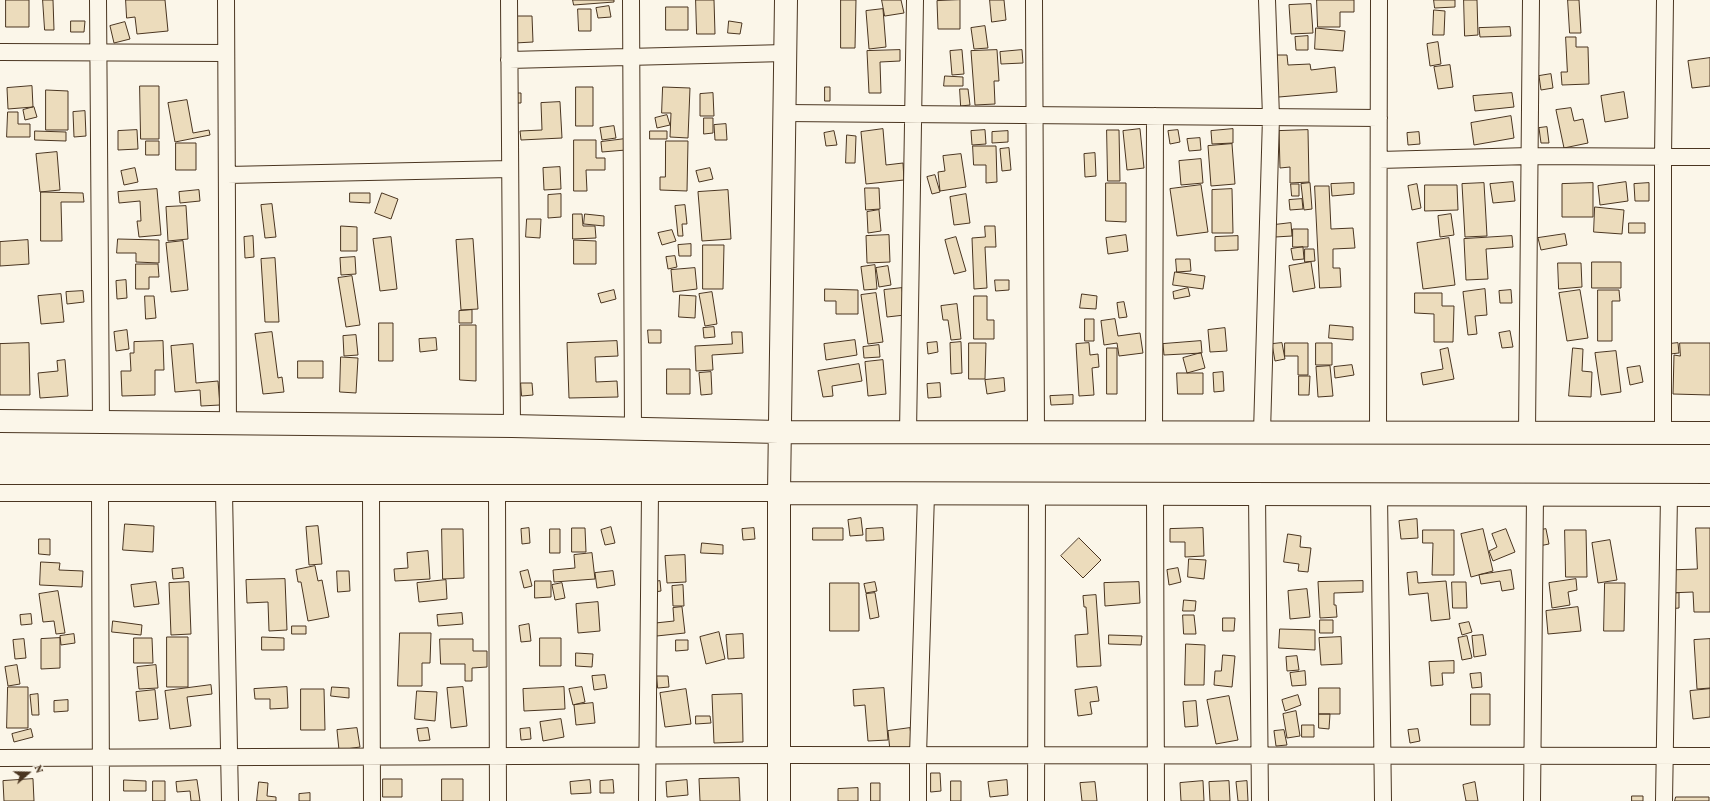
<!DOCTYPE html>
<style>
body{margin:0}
#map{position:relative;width:1710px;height:801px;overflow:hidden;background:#fbf6e9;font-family:"Crimson Pro",serif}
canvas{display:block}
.north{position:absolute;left:8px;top:753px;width:40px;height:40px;-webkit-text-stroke:3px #fbf6e9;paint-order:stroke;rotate:70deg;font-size:11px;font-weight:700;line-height:16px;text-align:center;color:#4a3520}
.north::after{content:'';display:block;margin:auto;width:14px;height:18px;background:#4a3520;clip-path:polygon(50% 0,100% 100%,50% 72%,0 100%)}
</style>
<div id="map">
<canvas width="1710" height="801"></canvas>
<div class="north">N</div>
</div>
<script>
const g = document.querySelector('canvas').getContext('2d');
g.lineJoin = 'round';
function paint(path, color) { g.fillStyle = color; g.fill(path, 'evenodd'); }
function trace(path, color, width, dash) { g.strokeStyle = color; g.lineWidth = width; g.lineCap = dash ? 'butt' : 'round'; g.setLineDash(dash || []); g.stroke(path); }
const building = new Path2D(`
 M6,0H29V27H6Z
 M43,0H53L54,30H45Z
 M126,0H165L168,31L137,34L135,17L127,18Z
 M573,0H614V2L574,5Z
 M696,0H714L715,34H697Z
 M841,0H856L855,48H841Z
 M882,0H901L904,13L885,16Z
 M960,0V29H938L937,1Z
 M990,0H1004L1006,20L992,22Z
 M1317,0H1354V12H1340V27H1318Z
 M1434,0H1455V7L1435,8Z
 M1464,0H1477L1478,35L1465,36Z
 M1568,0H1579L1581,33H1570Z
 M1311,4L1313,33L1291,34L1289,5Z
 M609,6L611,17L598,18L596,8Z
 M666,7H688V30H666Z
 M578,9H591V31H579Z
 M883,9L886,47L869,49L866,11Z
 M1434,10L1445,11L1444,35H1433Z
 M514,16H532L533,42L515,43Z
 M71,21H85L84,32H71Z
 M729,21L742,23L740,34L728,33Z
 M125,22L130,39L114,43L110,26Z
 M985,26L988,48L974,49L971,28Z
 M1510,27L1511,36L1480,37L1479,28Z
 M1316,28L1345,31L1343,51L1315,49Z
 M1308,36V50H1296L1295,37Z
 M1566,37H1576V47H1588L1589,84L1562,85L1561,72H1567Z
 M1438,42L1441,64L1430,66L1427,44Z
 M900,50V61L880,62L881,93H869L867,51Z
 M962,50L964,74L952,75L950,51Z
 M997,50L999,81H994L995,104L975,105L971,51Z
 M1022,50L1023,63L1001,64L1000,52Z
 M1276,55H1287L1288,65L1310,64L1311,70L1335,67L1337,92L1279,97Z
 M1710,58V86L1692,88L1688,61Z
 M1450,65L1453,87L1438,89L1434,67Z
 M1551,74L1553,88L1541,90L1539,76Z
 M945,76L963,77V86H944Z
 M32,86L33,107L8,109L7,88Z
 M140,86H159V139H141Z
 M576,87H593V126H576Z
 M663,87L690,88L688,138L670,137L671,113H662Z
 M825,87H830V101H825Z
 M960,89H968L970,105L961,106Z
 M46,90L68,91V130H46Z
 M1624,92L1628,118L1605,122L1601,96Z
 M504,93H521V103H505Z
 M713,93L714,116H700V94Z
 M1512,93L1514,107L1475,111L1473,96Z
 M187,100L193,133L209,130L210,135L175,142L168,103Z
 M560,102L562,138L521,140L520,131L542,130L541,103Z
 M34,107L37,117L25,120L23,110Z
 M1571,108L1574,121L1583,119L1588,143L1564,148L1556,110Z
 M85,111L86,136L74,137L73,112Z
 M8,112H18V124H30V137H7Z
 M667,115L670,125L657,128L655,118Z
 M1511,116L1514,138L1474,145L1471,123Z
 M704,118H713V133L704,134Z
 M726,124L727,140H715L714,125Z
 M614,126L616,138L602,140L600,128Z
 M1547,127L1549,143H1541L1539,128Z
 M883,129L886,165L903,163L904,180L866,184L861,132Z
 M1140,129L1144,168L1127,170L1123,131Z
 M1233,129V143L1212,144L1211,131Z
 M137,130L138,149L118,150V131Z
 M985,130L986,144L972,145L971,131Z
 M1107,130H1119L1120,181H1108Z
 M1178,130L1180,142L1170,144L1168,131Z
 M1308,130L1309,182L1290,183V167L1280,168L1279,131Z
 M35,131L66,132V141L35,140Z
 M650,131H667V139H650Z
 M834,131L837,145L826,146L824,133Z
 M1008,131V142L992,143V132Z
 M1419,132L1420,144L1408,145L1407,133Z
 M847,135L856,136L855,163H846Z
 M1200,138L1201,150L1189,151L1187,139Z
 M625,139L626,150L602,152L601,142Z
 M574,140H596V158H605V170H586L587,191H574Z
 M146,141H159V155H146Z
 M666,141H688L687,191L660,190V177H665Z
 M176,143H196V170H176Z
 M1232,144L1235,184L1211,186L1208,146Z
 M973,146H996L997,182L986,183V165H974Z
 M1009,148L1011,170L1002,171L1000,149Z
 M57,152L60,190L40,192L36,154Z
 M1095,153L1096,176L1085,177L1084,154Z
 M961,154L966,187L940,191L938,172L945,171L943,156Z
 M1201,159L1203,183L1181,185L1179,161Z
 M560,167L561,189L544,190L543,168Z
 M135,168L138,182L124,185L121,171Z
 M710,168L713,179L699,182L696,171Z
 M935,175L940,192L932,194L927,177Z
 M1513,182L1515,201L1493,203L1490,184Z
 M1626,182L1628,201L1600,205L1598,186Z
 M1106,183H1126V222L1106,221Z
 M1310,183L1312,209L1304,210L1301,184Z
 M1354,183V194L1332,196L1331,184Z
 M1484,183L1487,236L1465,237L1462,184Z
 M1593,183V217H1562V184Z
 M1649,183V201H1635L1634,184Z
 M1291,184H1299V196H1292Z
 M1417,184L1421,208L1412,210L1408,186Z
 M1201,185L1208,232L1177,236L1170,189Z
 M1425,185H1457L1458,210L1425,211Z
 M1315,186H1329L1331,229L1353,228L1355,248L1333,249V268H1340L1341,287L1320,288Z
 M865,188H879L880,209L866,210Z
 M157,189L161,235L139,237L137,221H141L140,201L119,203L118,192Z
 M1232,189L1233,233H1212V190Z
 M199,190L200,201L180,203L179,192Z
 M728,190L731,239L702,241L698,192Z
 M41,192L83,193L84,202H61L62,241H41Z
 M350,193H370V203L350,202Z
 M382,193L398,199L391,219L375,213Z
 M561,194V217L548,218V195Z
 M966,194L970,223L954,225L950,197Z
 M1302,199L1303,209L1290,210L1289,200Z
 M272,204L276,237L265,238L261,205Z
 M685,205L687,224H682L683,236H678L675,206Z
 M186,206L188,239L168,241L166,207Z
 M1595,207L1624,210L1622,234L1594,232Z
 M879,210L881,231L868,233L867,212Z
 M573,214H582L583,226H595L596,238L573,239Z
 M585,214L604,216V226L584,224Z
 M1451,214L1454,235L1440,237L1438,216Z
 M527,219H541L540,238L526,237Z
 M1291,223L1292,236L1275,237L1274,225Z
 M1629,223H1645V233H1629Z
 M341,226L357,227V251H341Z
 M985,226H995L996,247H985L987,288L974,289L972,238L985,237Z
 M1293,229H1308V247H1293Z
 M672,230L676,241L662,245L658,233Z
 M1565,234L1567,245L1541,250L1538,238Z
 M889,235L890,262L867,263L866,236Z
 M1126,235L1128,251L1108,254L1106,238Z
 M253,236L254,257L245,258L244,237Z
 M1238,236V250L1215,251V237Z
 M1512,236L1513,247L1486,249L1488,279L1466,280L1464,239Z
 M391,237L397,289L380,291L373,239Z
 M956,237L966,271L954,274L945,240Z
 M1449,238L1455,285L1423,289L1417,243Z
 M118,239L159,240V263L136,262V253H117Z
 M473,239L478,309L461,310L456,240Z
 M28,240L29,264L0,266V242Z
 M574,240L596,241V264H574Z
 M183,241L188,290L171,292L166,243Z
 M691,244V256H679L678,245Z
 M703,245H724L723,289H703Z
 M1303,247L1304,259L1293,260L1291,249Z
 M1305,249H1314L1315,261L1305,262Z
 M675,256L677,267L668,269L666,257Z
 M355,257L356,274L341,275L340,258Z
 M275,258L279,322H265L261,259Z
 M1176,259H1190L1191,271L1177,272Z
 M1311,262L1315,288L1293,292L1289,266Z
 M1592,262H1621V288H1592Z
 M1558,263H1581L1582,287L1559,289Z
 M136,264H158L159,277H149V289H136Z
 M875,265L877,289L864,290L861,267Z
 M888,266L891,285L879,287L876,268Z
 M695,268L697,289L673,292L671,270Z
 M1175,272L1205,276L1203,289L1173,285Z
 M352,276L360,325L346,327L338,278Z
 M126,280L127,298L117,299L116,281Z
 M995,280H1009V290L996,291Z
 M902,288L905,315L887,317L884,290Z
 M1188,288L1190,296L1174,299L1173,292Z
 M825,289L858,290V314H836V301H825Z
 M1485,289L1487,315L1475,316L1477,334L1468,335L1463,292Z
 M614,290L616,299L601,303L598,294Z
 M1511,290L1512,303H1500L1499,291Z
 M1580,290L1588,338L1567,341L1559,293Z
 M1598,290H1619L1620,301H1612V341H1598Z
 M83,291L84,302L67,304L66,292Z
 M712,292L717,324L705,326L699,294Z
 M876,293L883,342L868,344L861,295Z
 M1415,293H1442V306H1454L1453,342H1434V314L1415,313Z
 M61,294L64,322L41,324L38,296Z
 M1082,294L1097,296L1096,309L1080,308Z
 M680,295L696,296L695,318L679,317Z
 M145,296H154L156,318L146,319Z
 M974,296H987V320H994V339H974Z
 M1124,302L1127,317L1119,318L1117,303Z
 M957,304L961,339L951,340L948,320H943L941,306Z
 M472,310V323H459V311Z
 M1085,319H1094V341H1085Z
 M1115,319L1118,336L1140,333L1143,353L1119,356L1117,343L1104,345L1101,321Z
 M379,323H393V361H379Z
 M460,325H476V381L460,380Z
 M1330,325L1353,327V340L1329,338Z
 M714,327L715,337L704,338L703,328Z
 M1225,328L1227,351L1210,352L1208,330Z
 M127,330L129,349L116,351L114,332Z
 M648,330H661V343H649Z
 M1510,331L1513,347L1502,348L1499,333Z
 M272,332L278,378L282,377L284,392L263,394L255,334Z
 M732,332H742L743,353L712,355L713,370L696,371L695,346L732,344Z
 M356,335L358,355L344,356L343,336Z
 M436,338L437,350L420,352L419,339Z
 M855,340L857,355L826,360L824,344Z
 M163,341L164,370H155V395L122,396L121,371H131L130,353H134V342Z
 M617,341L618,356L595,357L596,382L617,381L618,397L569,398L567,343Z
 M1201,341L1202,353L1164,355L1163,344Z
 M937,342L938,352L928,354L927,343Z
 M961,342L962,373L951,374L950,343Z
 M29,343L30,395H0V344Z
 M969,343H986L985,379H969Z
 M1089,343L1090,355L1098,354L1099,367L1092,368L1094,395L1079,396L1076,344Z
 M1282,343L1285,359L1275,361L1272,344Z
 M1285,343H1308V375H1298V356H1285Z
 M1316,343H1332V365H1316Z
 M1678,343L1679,353L1670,354L1669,344Z
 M1680,343H1710V395L1673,394L1674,355L1680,356Z
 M193,344L196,383L218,381L220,405L201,406L200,390L175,392L171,346Z
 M879,345L880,357L864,358L863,347Z
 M1107,348H1117V394H1107Z
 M1448,348L1454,379L1423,385L1421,373L1443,369L1440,350Z
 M1573,348L1583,349L1582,371L1592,372L1591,397L1569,396Z
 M1616,351L1621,392L1601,395L1595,353Z
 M1201,353L1205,368L1187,373L1183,358Z
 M341,357L358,358L356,393L340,392Z
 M65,360L68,396L40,398L38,373L58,371L57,361Z
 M883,360L886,394L868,396L865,362Z
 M298,361H323V378H298Z
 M859,364L862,381L832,386L833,396L823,397L818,371Z
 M1352,365L1354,375L1335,378L1334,367Z
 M1330,366L1333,396L1318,397L1316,367Z
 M1640,366L1643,382L1630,385L1627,368Z
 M667,369H690V394H667Z
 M711,372L712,394L701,395L699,373Z
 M1223,372L1224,391L1214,392L1213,373Z
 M1177,373H1203V394H1178Z
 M1299,376H1310L1309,395H1299Z
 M1004,378L1005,391L987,394L985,380Z
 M521,383H532L533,395L522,396Z
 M940,383L941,397L928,398L927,384Z
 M1073,395V404L1051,405L1050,396Z
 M861,518L863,535L850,536L848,520Z
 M1417,519L1418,538L1401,539L1399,521Z
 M125,524L154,526L153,552L123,550Z
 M318,526L322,564L309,565L306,527Z
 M611,527L615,543L605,545L601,530Z
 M529,528L530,543L522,544L521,529Z
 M572,528H585L586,552H572Z
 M754,528L755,539L743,540L742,529Z
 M813,528H843V540H813Z
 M883,528L884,540L866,541V529Z
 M1203,528L1204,556L1185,557V542H1170V529Z
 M1696,528H1710V612H1694L1693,592L1668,593V570L1697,569Z
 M442,529H463L464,578L443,579Z
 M550,529H560V553H550Z
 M1483,529L1493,571L1471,577L1461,534Z
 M1506,529L1515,552L1493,561L1489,551L1497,547L1492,534Z
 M1546,529L1549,544L1539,546L1536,531Z
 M1423,530H1454V575H1432L1433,543H1423Z
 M1565,530H1586L1587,577H1566Z
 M1288,534L1301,536L1300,547L1311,548L1308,572L1298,571L1299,564L1284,562Z
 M1079,538L1101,560L1083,578L1061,556Z
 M39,539H50V555L39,554Z
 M1610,540L1617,580L1598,583L1592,543Z
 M702,543L723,545V554L701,553Z
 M428,551L430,579L395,581L394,569L408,568L407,553Z
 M592,553L595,579L554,582L553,570L575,568L574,555Z
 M685,555L686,582L667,583L665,556Z
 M1189,559L1206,560L1204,579L1188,577Z
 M41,562L60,563L59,570L83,571L82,587L40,585Z
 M315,566L318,581L322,580L329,617L308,621L301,582H298L296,570Z
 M183,568L184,578L173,579L172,569Z
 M1178,568L1181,582L1169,585L1167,570Z
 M528,570L532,586L524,588L520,572Z
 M1511,570L1514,589L1502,591L1500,581L1481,584L1479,575Z
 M337,571H349L350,591L338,592Z
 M613,571L615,585L597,588L595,573Z
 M1417,572L1418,583L1446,581L1450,619L1431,621L1428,593L1409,595L1407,573Z
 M285,579L287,630L269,631L268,602L247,603L246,580Z
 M1576,579L1577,590L1568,592L1570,605L1552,608L1549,583Z
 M446,580L447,599L419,602L417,583Z
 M535,581H551V597L535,598Z
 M660,581L661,591L648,593L647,583Z
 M1363,581V592L1334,593V605H1336L1337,617L1320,618L1318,582Z
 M156,582L159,604L134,607L131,585Z
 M189,582L191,634L171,635L169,583Z
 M875,582L877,591L866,593L864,584Z
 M1139,582L1140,603L1105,606L1104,583Z
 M1452,582H1466L1467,608H1453Z
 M562,583L565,598L555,600L552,585Z
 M830,583H859V631H830Z
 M1605,583H1625L1624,631H1604Z
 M683,585L684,606H673L672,586Z
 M1307,589L1310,617L1290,619L1288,591Z
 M58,591L65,633L56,634L54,621L43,622L39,594Z
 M875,593L879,617L870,619L866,594Z
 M1679,593V608L1668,609V594Z
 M1096,595L1101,666L1077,667L1075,635L1088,634L1086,607H1084L1083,596Z
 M1184,600L1196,601L1195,611H1183Z
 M598,602L600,631L578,633L576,604Z
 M682,607L685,633L647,637L646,624L674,621L673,608Z
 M1578,607L1581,631L1548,634L1546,611Z
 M462,613L463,624L438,626L437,615Z
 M31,614L32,624L21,625L20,615Z
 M1183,615H1194L1196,634H1184Z
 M1223,618H1235L1234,631H1223Z
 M1320,620H1333V633H1320Z
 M113,621L142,625L141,635L112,632Z
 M1469,622L1472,632L1462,635L1459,624Z
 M529,624L531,641L521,642L519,626Z
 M292,626H306V634H292Z
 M1280,629L1315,630V650L1279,648Z
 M719,632L725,659L706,664L700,637Z
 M400,633H431L430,663H422V686H398Z
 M74,634L75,643L61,645L60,636Z
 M743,634L744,658L728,659L726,635Z
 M1109,635L1142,636L1141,645L1109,644Z
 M1483,635L1486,655L1474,657L1472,636Z
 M1467,636L1472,658L1462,660L1458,638Z
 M167,637H188V687H167Z
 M262,637L284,638V650H262Z
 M1341,637L1342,664L1321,665L1319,638Z
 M60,638V668L41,669V639Z
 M134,638H152L153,663H134Z
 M540,638H561V666H540Z
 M24,639L26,658L15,659L13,640Z
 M440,639H473V651H487V667L472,668V681H465V664H441Z
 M1710,639V688L1697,689L1694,640Z
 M676,640H688V650L676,651Z
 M1186,644L1205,645L1204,685H1185Z
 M576,653L593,654L592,667L576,666Z
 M1223,655L1235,656L1232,687L1214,685L1215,671H1221Z
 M1297,656L1299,670L1287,671L1286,657Z
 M1454,661V673H1442L1443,685L1431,686L1429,662Z
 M17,665L20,684L8,686L5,667Z
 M156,665L158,688L139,689L137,667Z
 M1305,671L1306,685L1292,686L1290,673Z
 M1481,673L1482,687L1472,688L1470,674Z
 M605,675L607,688L594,690L592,676Z
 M657,676H668L669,687L658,688Z
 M211,685L212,694L187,697L191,726L170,729L165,691Z
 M8,687H28V728H7Z
 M287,687L288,708L270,709V699H255L254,689Z
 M332,687L349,688V698L331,696Z
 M463,687L467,726L451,728L447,688Z
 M564,687L565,709L524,711L523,689Z
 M582,687L585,702L573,705L569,689Z
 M1097,687L1099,701L1090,702L1092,714L1078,716L1075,690Z
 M884,688L888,740L868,741L865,705L854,706L853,690Z
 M1319,688H1340V714H1319Z
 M301,689H324L325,730H301Z
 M686,689L691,724L665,727L660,693Z
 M1710,689V717L1693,719L1690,691Z
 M155,690L158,719L139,721L136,692Z
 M417,691L437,692L435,721L415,719Z
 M38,694L39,715H32L30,695Z
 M742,694L743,742L714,743L712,695Z
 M1471,694H1490V725H1471Z
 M1298,695L1301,705L1285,711L1282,700Z
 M1229,696L1238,740L1216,744L1207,700Z
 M68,700V711L54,712V701Z
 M1196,701L1198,726L1185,727L1183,702Z
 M593,703L595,723L576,725L574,705Z
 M1296,711L1300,736L1287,738L1283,714Z
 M1319,714H1330L1329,729L1319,728Z
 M696,716H710L711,723L696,724Z
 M561,719L564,737L543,741L540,722Z
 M1302,725H1314V737H1302Z
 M357,728L360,747L339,750L337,730Z
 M428,728L430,740L419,741L417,729Z
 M530,728L531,739L521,740L520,729Z
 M910,728L913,749L890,751L888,731Z
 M31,729L33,737L14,742L12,734Z
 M1418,729L1420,741L1410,743L1408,730Z
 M1284,730L1287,745L1276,746L1274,731Z
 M931,773H940L941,791L931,792Z
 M739,778L740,801H700L699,779Z
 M33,779L34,801H4L3,781Z
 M383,779H402V797H383Z
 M442,779H463V801H442Z
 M124,780L146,781V791H124Z
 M197,780L200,801H191L190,791L177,792L176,782Z
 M590,780L591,793L571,794L570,782Z
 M613,780L614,793H600V781Z
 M687,780L688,795L667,797L666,782Z
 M1007,780L1008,795L990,797L988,782Z
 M153,781H165V801H153Z
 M951,781H961V801H951Z
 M1203,781L1204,801H1181L1180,783Z
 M1229,781L1230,801H1210L1209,782Z
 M1247,781L1248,801H1238L1236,782Z
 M259,782L268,783L267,796L276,797V801H257Z
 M1095,782L1097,801H1082L1080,783Z
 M1475,782L1478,801H1466L1463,785Z
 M871,783H880V801H871Z
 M858,788V801H838V789Z
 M310,793V801H299V794Z
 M1632,796H1643V801H1632Z
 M1676,797H1709V801H1675Z`);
paint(building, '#ecdcbc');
trace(building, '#4a3520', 1);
const street = new Path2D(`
 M98,0L101,422
 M226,0L228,424
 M509,0L512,426
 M631,0L633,430
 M1034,0L1036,432
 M0,52L226,53
 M509,60L785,53
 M784,113L1379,118
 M1379,160L1530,156L1710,157
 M227,175L510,169
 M908,432L915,0
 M1154,432L1155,116
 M1262,432L1271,117L1267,0
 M1378,432L1379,0
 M1527,432L1531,0
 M1663,432V157L1665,0
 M0,493H779
 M100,493L101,801
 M224,493L230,801
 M371,493L372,801
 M497,493L498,801
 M1155,494L1156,801
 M1257,494L1260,801
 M1379,494L1383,801
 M0,758L779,755L1710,756
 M647,801L650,493
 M918,801V755L926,494
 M1036,801L1037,494
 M1532,801L1535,495
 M1664,801L1669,495`);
const secondary = new Path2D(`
 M0,421L512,426L779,432L1710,433
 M779,493L1710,495
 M779,801V493L786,0`);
trace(street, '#4a3520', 18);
trace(secondary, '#4a3520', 24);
trace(street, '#fbf6e9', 16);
trace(secondary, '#fbf6e9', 22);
</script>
